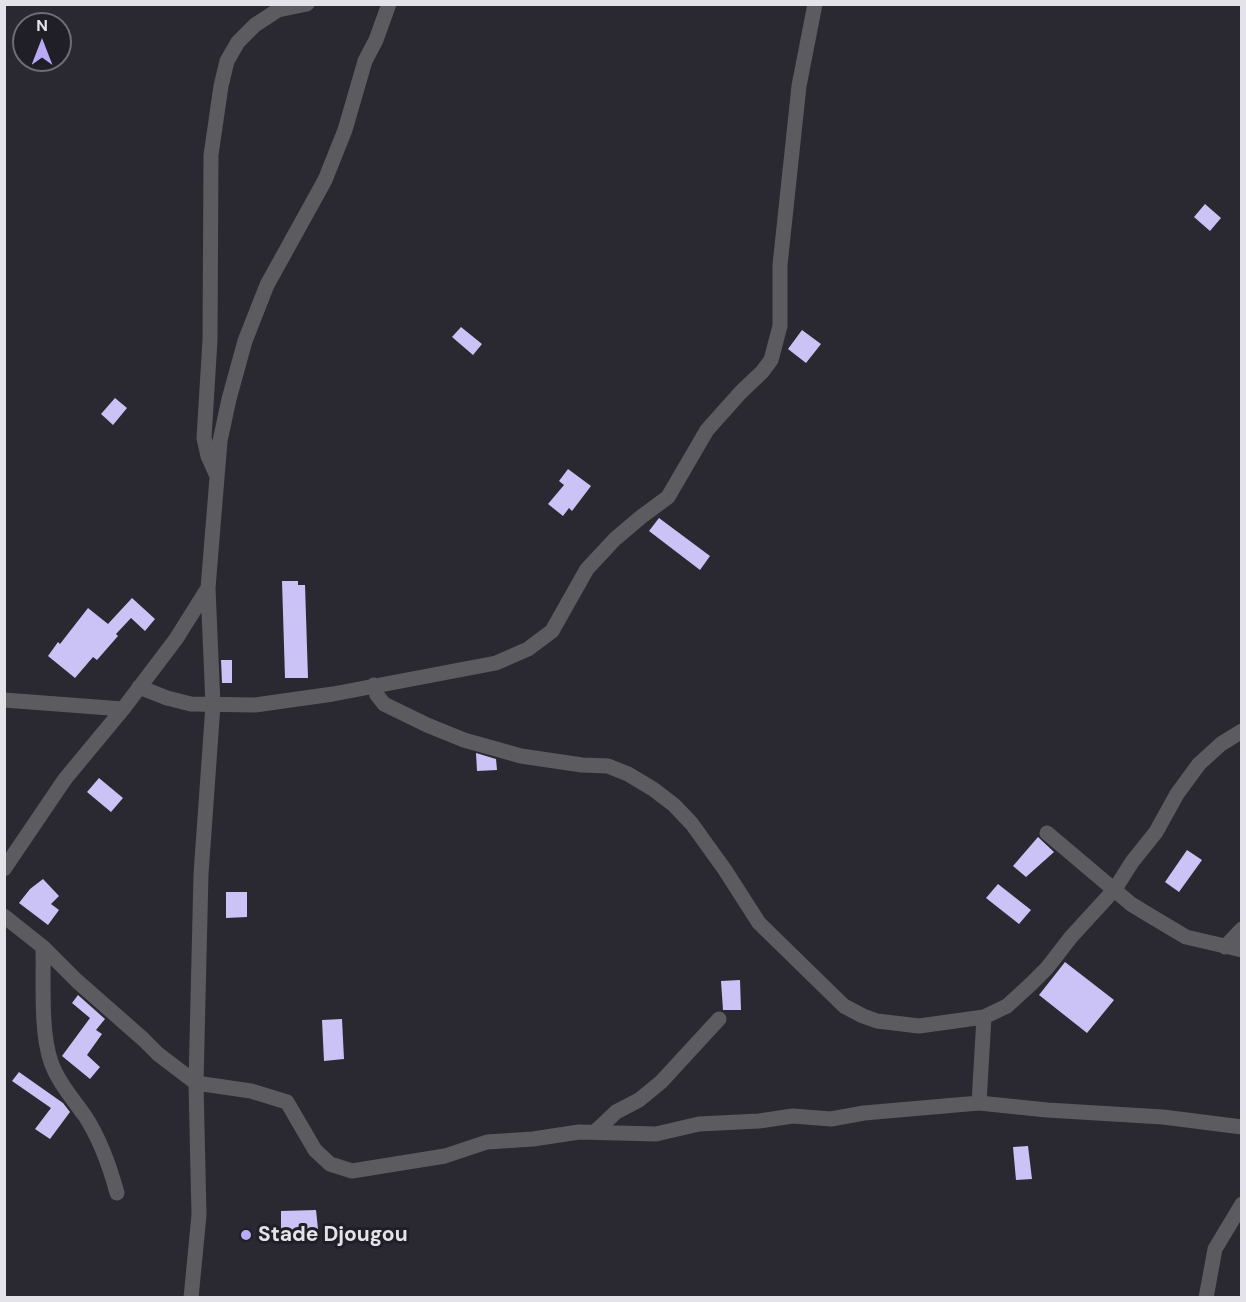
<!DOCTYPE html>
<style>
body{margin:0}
#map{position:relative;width:1246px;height:1302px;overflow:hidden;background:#2a2931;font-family:"DM Sans",sans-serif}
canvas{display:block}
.frame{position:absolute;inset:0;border:6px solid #e4e3e9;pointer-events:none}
.north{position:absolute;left:12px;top:12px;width:60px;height:60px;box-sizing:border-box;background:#201f27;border:2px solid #6e6d75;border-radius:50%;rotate:0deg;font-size:16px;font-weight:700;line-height:24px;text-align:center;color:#e4e3e9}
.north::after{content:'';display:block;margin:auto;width:21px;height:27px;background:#b9abf7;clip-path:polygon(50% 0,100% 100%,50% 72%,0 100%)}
</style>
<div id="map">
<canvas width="1246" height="1302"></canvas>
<div class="frame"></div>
<div class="north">N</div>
</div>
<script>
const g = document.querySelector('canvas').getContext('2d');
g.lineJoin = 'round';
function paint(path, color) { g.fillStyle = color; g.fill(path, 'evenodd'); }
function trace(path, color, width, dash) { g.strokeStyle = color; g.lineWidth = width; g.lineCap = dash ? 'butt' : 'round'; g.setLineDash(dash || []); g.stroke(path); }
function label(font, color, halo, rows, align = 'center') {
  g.font = font + ' "DM Sans",sans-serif'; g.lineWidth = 6; g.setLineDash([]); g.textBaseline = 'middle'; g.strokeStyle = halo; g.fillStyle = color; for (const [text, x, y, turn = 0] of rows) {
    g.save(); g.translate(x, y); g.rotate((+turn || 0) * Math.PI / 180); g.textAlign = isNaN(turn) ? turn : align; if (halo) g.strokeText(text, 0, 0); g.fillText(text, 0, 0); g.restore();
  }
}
paint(new Path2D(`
 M1205,204L1221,218L1210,231L1194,217Z
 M461,327L482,344L473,355L452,337Z
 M802,330L821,344L806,363L788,349Z
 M115,398L127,408L113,425L101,414Z
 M568,469L591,486L572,511L569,508L563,516L548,504L564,485L559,481Z
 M659,518L710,556L700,570L649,531Z
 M282,581H298V585H305L308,678H285Z
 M132,598L155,619L145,631L131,618L116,634L118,636L97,660L93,657L75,678L48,656L58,642L60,644L88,608L108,624Z
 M221,660H232V683H222Z
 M476,753L496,759L497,770L477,771Z
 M99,778L123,798L111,812L87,792Z
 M1038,837L1054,852L1026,877L1013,866Z
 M1187,850L1202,860L1179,892L1165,882Z
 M43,879L59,896L51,904L59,910L48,925L19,903L30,889Z
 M998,884L1031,910L1019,924L986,898Z
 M226,892H247V917L226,918Z
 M1065,962L1114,1000L1087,1033L1039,995Z
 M740,980L741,1010H723L721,981Z
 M78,995L105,1019L96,1030L102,1034L87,1055L100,1067L90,1079L62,1056L90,1018L72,1003Z
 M342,1019L344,1059L324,1061L322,1020Z
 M19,1072L63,1103L70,1112L50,1139L35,1129L51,1108L12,1081Z
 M1028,1146L1032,1179L1016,1180L1013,1147Z
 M316,1210L318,1229L281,1231V1211Z`), '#cbc3f5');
trace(new Path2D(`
 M389,4L376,40L365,61L345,130L325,180L267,285L245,341L229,399L220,441L208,588L213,705L201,874L196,1083L251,1091L287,1102L315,1150L330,1164L352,1171L445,1156L487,1142L533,1139L579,1132L656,1134L699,1124L759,1121L793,1116L831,1119L864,1113L979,1103L1047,1110L1163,1117L1242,1127
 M216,474L208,456L204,438L210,340L211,155L221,86L227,61L238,42L255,25L278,10L307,4
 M374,685L377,695L384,704L427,725L464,740L521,756L582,765L608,766L628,774L653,789L674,805L692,824L725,870L759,923L844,1006L863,1016L877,1021L919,1026L984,1017L1007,1006L1031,984L1047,968L1071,937L1115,889L1132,862L1156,832L1177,794L1199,764L1221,744L1242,731
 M139,687L167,698L191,704L255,705L333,694L496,663L528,649L552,631L587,569L615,539L641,517L668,497L707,430L741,392L762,372L771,360L780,326V265L799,86L815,4
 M4,700L123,709
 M1047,833L1131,904L1149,915L1186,937L1242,950
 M4,869L65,779L123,709L176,639L208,588
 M4,916L43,947L77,981L143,1039L158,1054L196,1083L199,1215L191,1298
 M43,947C44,980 40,1031 51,1062C58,1082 73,1099 85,1116C100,1139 110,1167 117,1193
 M1225,947L1242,929
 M979,1103L984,1017
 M596,1131L616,1112L639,1100L661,1082L719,1019
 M1206,1298L1215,1249L1242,1204`), '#5c5b60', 15);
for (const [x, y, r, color] of [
 [246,1235,6,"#b9abf7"]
]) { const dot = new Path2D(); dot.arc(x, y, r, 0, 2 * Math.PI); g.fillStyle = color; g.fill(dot); trace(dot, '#201f27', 2); }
label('bold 21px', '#e4e3e9', '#201f27', [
 ["Stade Djougou",258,1235]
], 'left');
</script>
